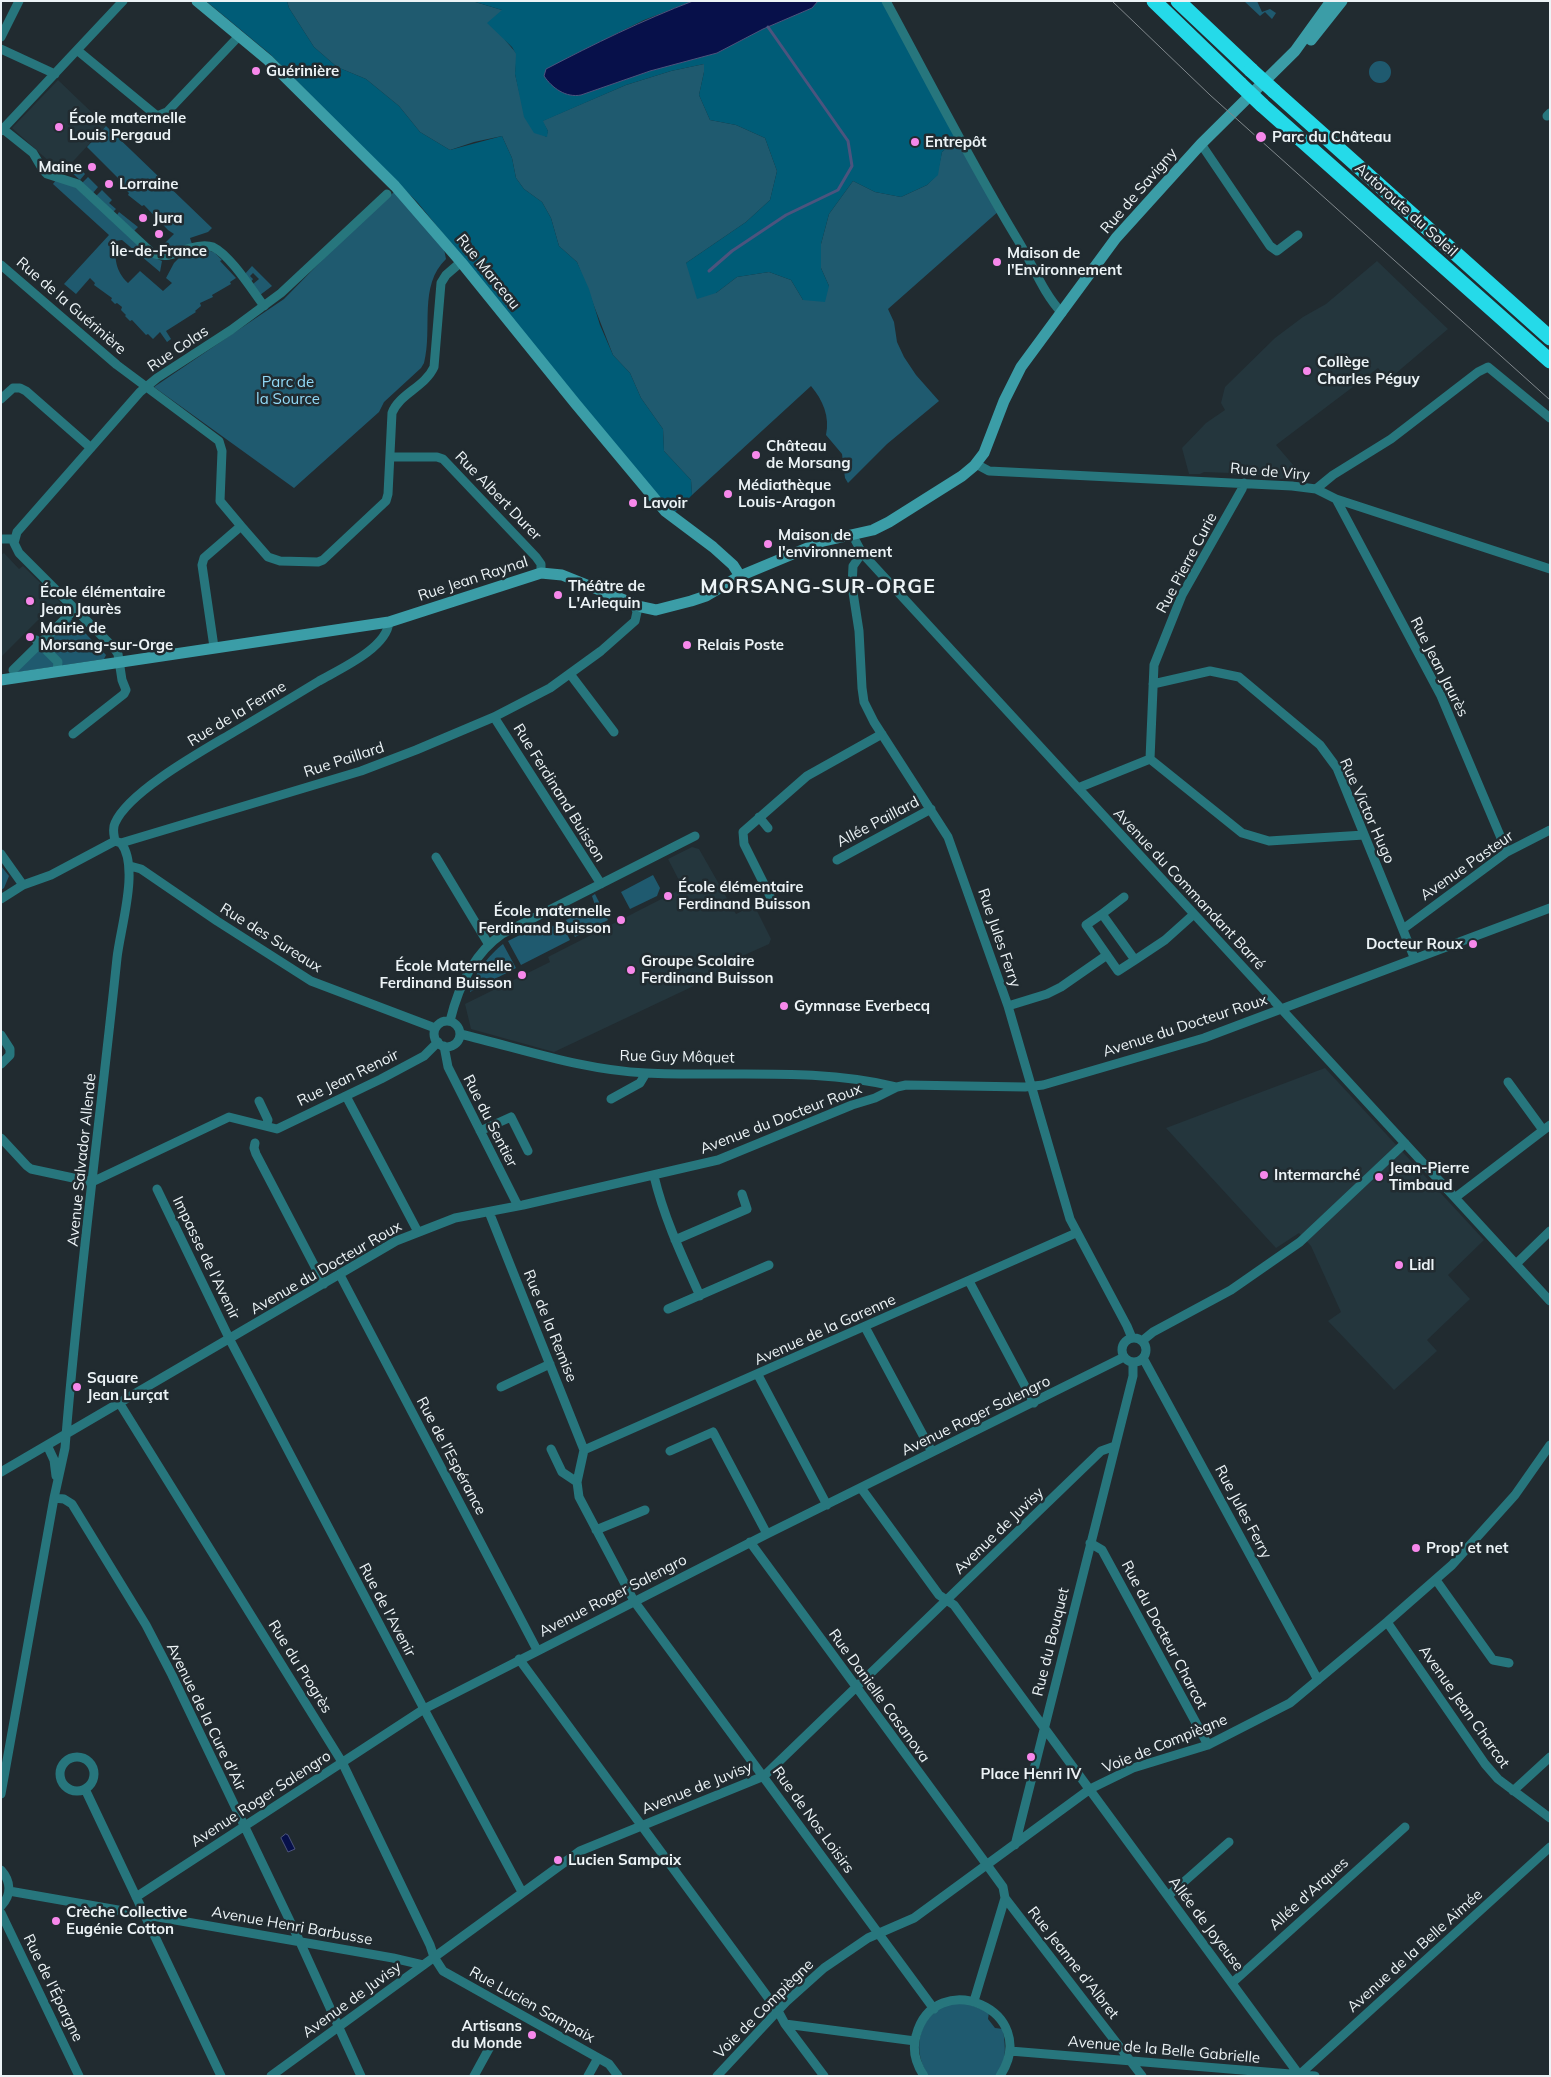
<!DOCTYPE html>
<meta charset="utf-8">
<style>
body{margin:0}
#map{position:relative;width:1551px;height:2077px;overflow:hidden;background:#212b30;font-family:Mulish,sans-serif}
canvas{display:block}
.frame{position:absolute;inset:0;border:2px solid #ecf3f6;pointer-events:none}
</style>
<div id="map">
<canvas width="1551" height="2077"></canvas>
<div class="frame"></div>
</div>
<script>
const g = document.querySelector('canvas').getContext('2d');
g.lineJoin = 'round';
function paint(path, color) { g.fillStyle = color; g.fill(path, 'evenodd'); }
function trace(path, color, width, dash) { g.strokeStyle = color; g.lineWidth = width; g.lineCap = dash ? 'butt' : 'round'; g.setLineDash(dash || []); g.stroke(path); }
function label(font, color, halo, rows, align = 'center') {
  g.font = font + ' Mulish,sans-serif'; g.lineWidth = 5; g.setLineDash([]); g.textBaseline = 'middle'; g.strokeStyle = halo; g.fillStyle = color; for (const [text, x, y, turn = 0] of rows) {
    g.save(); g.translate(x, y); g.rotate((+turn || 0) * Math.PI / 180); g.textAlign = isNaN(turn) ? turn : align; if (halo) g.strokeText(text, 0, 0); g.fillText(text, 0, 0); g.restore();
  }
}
paint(new Path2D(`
 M58,80L106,126L62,173L12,128Z
 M1377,261L1448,329L1388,380L1378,368L1276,445L1294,466L1287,471V478L1280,479L1278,475H1232L1230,473L1204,472L1200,474H1189L1182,448L1206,423L1225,410L1221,403L1225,387L1275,338L1303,317L1326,304Z
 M4,553L19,569L23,566L66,608L59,615L51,607L1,657V555Z
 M692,847L699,849L736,914L754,905L771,939L769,944L733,960L736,966L554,1052L471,1029L465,1004L550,962L548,957L683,888L668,859Z
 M1325,1068L1484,1240L1448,1275L1470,1299L1427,1340L1437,1351L1394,1390L1328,1321L1341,1312L1311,1246L1299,1233L1276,1248L1166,1128Z`), '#24363d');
paint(new Path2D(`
 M287,1H472L502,10L505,40L517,54L515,74L520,95L546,137L548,131L542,121L626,85L671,71L704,64V72L699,95L710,120L736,125L765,138L777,171L770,200L746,222L686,263L716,293L737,277L769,272L791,280L803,300L829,286L821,268V244L829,214L853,181L875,192L901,197L927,185L937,175L942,152L959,137L1000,210L888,309L894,322L897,342L904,357L916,375L939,401L887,444L848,483L845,478L842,454L826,435C830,417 823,400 811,386L692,495L691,480L664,451L663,429L641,398L630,373L613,355L577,262L559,246L551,218L542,202L524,189L516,178L512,158L502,136L474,142L450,150L420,132L399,106L366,79L337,67L314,47L289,8Z
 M1244,1H1257L1262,12L1270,9L1276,13L1272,19L1265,12L1260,16Z
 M1369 72a11 11 0 1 1 22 0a11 11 0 1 1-22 0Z
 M106,126L212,228L208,232L190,238L192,244L173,250H158L174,234L168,230L144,205L142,206L128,195L129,193L124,188L123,183L87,147Z
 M77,166L85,174L80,180L71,172Z
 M88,177L98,187L93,193L82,183Z
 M56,180L71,183L155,258L162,261L160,272L122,240L115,241C115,258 115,271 128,283L140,271L163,291L172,283L166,278L174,263L182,255L189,252L206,249L215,253L222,260L220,261L236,278L230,282L231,284L212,295L213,297L200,303L201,306L195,311L196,312L166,331L171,339L167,342L160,332L153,339L148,334L146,335L132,320L130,321L125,316L126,315L121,310L122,307L117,303L115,304L111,300L112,298L94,285L95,283L90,278L76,294L64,284L109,235L53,184Z
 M102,190L112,200L109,203L116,209L113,212L96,196Z
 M394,192L444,249L446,259C418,286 433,328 424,363L421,368L384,402L379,412L294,488L154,387L284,299L340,242Z
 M119,212L138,227L134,231L117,215Z
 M252,266L272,286L260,295L253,284L259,279L253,273L250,276L253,279L251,282L244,275Z
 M69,616L106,655L104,659L18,672L16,670Z
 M1,866L9,876L4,888L1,890Z
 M653,875L660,888L657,896L630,909L621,892Z
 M595,894L608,920L575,937L566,920L595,905L592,896Z
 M561,922L570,940L521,965L508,941L534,928L537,934Z
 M503,944L516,968L470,992C472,976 490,954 503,944Z
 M965,2003L989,2012L988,2019L995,2028L1003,2029C1005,2045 1008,2063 996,2076H929C912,2053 917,2018 945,2006C951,2003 959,2004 965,2003Z`), '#1f5a6f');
paint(new Path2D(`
 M206,1H287L289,8L314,47L337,67L366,79L399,106L420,132L450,150L502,136L512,158L516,178L524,189L542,202L551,218L559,246L577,262L589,289L600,325L613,355L630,373L641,398L663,429L664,451L691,480L692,495L675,512L649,486L418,203L270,54Z
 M472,1H693L644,20L567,58L581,95L650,71L717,53L763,29L812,8L818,1H886L959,137L942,152L938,175L927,185L901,197L875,192L853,181L829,214L821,244V268L829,286L825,302L803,300L791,280L769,272L737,277L716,293L697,299L686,263L746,222L770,200L777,171L765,138L736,125L710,120L699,95L704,72V64L671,71L626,85L543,121L548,131L547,137L534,133L524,117L515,74L516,54L512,47L487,23L502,10Z`), '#005c77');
const water = new Path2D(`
 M693,1H818L812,8L763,29L717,53L650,71L581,95C566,98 552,88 544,76L546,69C594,44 643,20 693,1Z
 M286,1834L288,1835L295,1849L288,1852L281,1838Z`);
paint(water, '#07104a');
trace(water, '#4c547e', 1);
trace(new Path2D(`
 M709,271L732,251L786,215L838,190L852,166L848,141L768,27`), '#4c547e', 3);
trace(new Path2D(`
 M886,1C930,82 971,163 1019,242C1033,265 1043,293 1062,313
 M1,37L19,1
 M1,49L55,74
 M77,50L157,116L167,112L239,36
 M1547,116L1550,113
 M3,129L33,153L43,170L47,174L78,184L152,253C167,259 176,253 190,248C197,246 205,244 213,247C230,255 252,290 264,306
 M1,131L123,1
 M1201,144L1270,246L1277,251L1298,235
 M1,265L117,365L219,441L222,451L220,501L241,526
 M1,399L13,388H20L26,391L91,448
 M390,457H437L443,459L536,557L541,564V573
 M976,464L989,471L1292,486L1316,489L1336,499L1550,569
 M1316,489L1333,475L1391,439L1478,372L1488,367L1550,418
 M1336,499L1441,696L1507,852
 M853,536L862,553L1550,1301
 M1,539H15
 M862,553L853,566L852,586L859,631L862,688L864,702L874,722L948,837L1008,1006L1070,1219L1127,1326L1132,1338
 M36,640L58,662L57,671
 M214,647L202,565L204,558L241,526L268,557L280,561L318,562L323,560L386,501L388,494L392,413C399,394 425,387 434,367L441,283L446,275L461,262
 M13,670L75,609
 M570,674L614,732
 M1153,684L1210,671L1239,677L1320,745L1337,768L1414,957
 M494,717L601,884
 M73,734L124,694L126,690L122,680L118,654L114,648L19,553L14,543L17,532L140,392L157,378L231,330L281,293L387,194
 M1150,759L1242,833L1269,841L1364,835
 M1078,788L1150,759L1154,665L1182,595L1242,489L1244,483
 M759,817L768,828
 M115,841C114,835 112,829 115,823C129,791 204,750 234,732C263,715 291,698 319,681C340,669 387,648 389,622
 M1,854L23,885
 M436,857L489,945
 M837,860L931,809
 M130,866L141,869L217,921L311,981L435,1028
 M770,896L744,844L743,832L807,776L882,734
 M1,899L23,885L51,875L115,841L121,843L361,771L416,750L494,717L550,688L601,651L635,621L637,612L634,604
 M1102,914L1135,960L1118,971L1086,925Z
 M1102,914L1124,897
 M1403,929L1507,852L1550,830
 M1135,960L1165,940L1194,914
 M1008,1006L1047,994L1061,987L1107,955
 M434 1034a13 13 0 1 1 26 0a13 13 0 1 1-26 0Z
 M450,1021C458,988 473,954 502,934L695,836
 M460,1034C523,1049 582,1070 646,1073C730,1077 815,1067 897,1087
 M1,1035L10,1049V1055L1,1064
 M444,1046L448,1067L518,1206
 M1508,1082L1543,1130
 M346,1096L418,1232
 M611,1099L640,1083L646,1073
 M259,1101L268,1120L266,1126
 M480,1131L511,1117L528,1151
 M1,1138L27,1166L31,1169L92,1182
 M255,1143L254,1148L256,1154L324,1284
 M654,1176C664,1218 682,1256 700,1296
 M92,1182L229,1117L277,1129L381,1079L424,1056L438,1042
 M157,1189L230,1340L424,1709L522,1892
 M1456,1197L1550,1125
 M489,1212L584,1450L577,1482L579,1497L634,1601L934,2009
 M675,1240L747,1209L742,1194
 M1516,1264L1550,1231
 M340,1275L537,1650
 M969,1281L1034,1403
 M668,1309L769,1265
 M865,1327L932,1452
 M1122 1350a12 12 0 1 1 24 0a12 12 0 1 1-24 0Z
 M1142,1341L1153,1332L1231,1290L1300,1242L1405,1143
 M1143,1358L1318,1680
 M758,1375L827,1505
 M501,1387L550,1364
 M120,1404L342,1762L430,1945L434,1957L443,1971L609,2064L618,2076
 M47,1445L54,1460L56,1476
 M551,1449L562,1472L577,1482
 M584,1450L1076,1233
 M670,1451L713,1432L767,1534
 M1,1472L396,1241L455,1218L523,1205L718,1160L852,1105L875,1098L897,1087L906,1085L1025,1087L1043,1085L1204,1038L1550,908
 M861,1488L939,1595L954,1605L1300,2076
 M54,1498L64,1499L72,1504L146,1625L172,1675L300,1942L361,2076
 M596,1530L645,1510
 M750,1542L987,1865L1003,1887L1005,1898L1142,2076
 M1090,1543L1102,1550L1208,1745
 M1436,1580L1493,1660L1509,1663
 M1387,1622L1485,1764L1498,1779L1550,1818
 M519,1659L778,2011L785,2024L915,2041
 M60 1774a17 17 0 1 1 34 0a17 17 0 1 1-34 0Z
 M85,1789L221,2076
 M1513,1791L1550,1757
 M1,1794L54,1498L65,1448C78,1284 100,1121 117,958C120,929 140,867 121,843
 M1015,1845L1133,1376V1362
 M1,1870C11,1881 12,1895 1,1906
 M9,1891L393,1958L423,1965
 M1168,1896L1229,1842
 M136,1897L424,1709L767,1534L1124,1357
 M1,1913L79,2076
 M1232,1983L1405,1827
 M974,2001L1005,1898
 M785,2024L824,2076
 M1010,2051L1315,2076
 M271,2076L580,1851L764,1776L1101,1451L1115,1446
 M474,2076L491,2045
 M588,2076L598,2058
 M717,2076L786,2002L824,1968L868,1938L914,1918L1090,1789L1133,1768L1208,1745L1290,1703L1387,1622L1452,1565L1515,1495L1550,1445
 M924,2076C916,2064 912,2050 916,2036C934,1965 1043,2010 1000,2076
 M1298,2076L1550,1847`), '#27767d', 9);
trace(new Path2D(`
 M197,1L268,60L395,186L461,262L575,403L665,511L713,547L733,565L740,576
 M1311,40L1342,1
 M1,680L389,622L541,573L562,575L642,607L656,610L691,601L706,596L740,576L824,541L873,530L889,522L962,476L974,466L984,453L1004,401L1021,367L1116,238L1201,144L1295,51L1331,1`), '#3b9da7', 11);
trace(new Path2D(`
 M1154,1L1240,84
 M1178,1L1251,70
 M1274,91L1550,338
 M1262,105L1550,361`), '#25dae9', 15);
trace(new Path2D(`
 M1112,1L1210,95L1550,400`), '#80888c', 1);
trace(new Path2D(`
 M1251,70L1274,91
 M1240,84L1262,105`), '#25dae9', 15);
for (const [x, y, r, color] of [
 [256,71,5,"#f788eb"],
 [59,127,5,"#f788eb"],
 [1261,137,6,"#f788eb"],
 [915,142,5,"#f788eb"],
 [92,167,5,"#f788eb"],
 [109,184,5,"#f788eb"],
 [143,218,5,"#f788eb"],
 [159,234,5,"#f788eb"],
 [997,262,5,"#f788eb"],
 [1307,371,5,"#f788eb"],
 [756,455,5,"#f788eb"],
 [728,494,5,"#f788eb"],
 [633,503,5,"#f788eb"],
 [768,544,5,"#f788eb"],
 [558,595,5,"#f788eb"],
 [30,601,5,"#f788eb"],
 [30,637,5,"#f788eb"],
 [687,645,5,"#f788eb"],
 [668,896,5,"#f788eb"],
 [621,920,5,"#f788eb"],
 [1473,944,5,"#f788eb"],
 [631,970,5,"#f788eb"],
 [522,975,5,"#f788eb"],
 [784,1006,5,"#f788eb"],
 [1264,1175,5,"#f788eb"],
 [1379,1177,5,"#f788eb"],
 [1399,1265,5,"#f788eb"],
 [77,1387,5,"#f788eb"],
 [1416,1548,5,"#f788eb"],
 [1031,1757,5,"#f788eb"],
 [558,1860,5,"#f788eb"],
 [56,1921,5,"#f788eb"],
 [532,2035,5,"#f788eb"]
]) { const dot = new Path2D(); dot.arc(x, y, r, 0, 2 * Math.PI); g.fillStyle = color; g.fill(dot); trace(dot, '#212b30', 2); }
label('bold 15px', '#ecf3f6', '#212b30', [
 ["Guérinière",266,71],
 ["École maternelle",69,118],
 ["Louis Pergaud",69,135],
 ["Parc du Château",1272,137],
 ["Entrepôt",925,142],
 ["Maine",82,167,"right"],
 ["Lorraine",119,184],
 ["Jura",153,218],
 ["Île-de-France",159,251,"center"],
 ["Maison de",1007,253],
 ["l'Environnement",1007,270],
 ["Collège",1317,362],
 ["Charles Péguy",1317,379],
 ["Château",766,446],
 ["de Morsang",766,463],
 ["Médiathèque",738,485],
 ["Louis-Aragon",738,502],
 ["Lavoir",643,503],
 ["Maison de",778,535],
 ["l'environnement",778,552],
 ["Théâtre de",568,586],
 ["L'Arlequin",568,603],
 ["École élémentaire",40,592],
 ["Jean Jaurès",40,609],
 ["Mairie de",40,628],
 ["Morsang-sur-Orge",40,645],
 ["Relais Poste",697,645],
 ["École élémentaire",678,887],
 ["Ferdinand Buisson",678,904],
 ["École maternelle",611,911,"right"],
 ["Ferdinand Buisson",611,928,"right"],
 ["Docteur Roux",1463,944,"right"],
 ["Groupe Scolaire",641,961],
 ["Ferdinand Buisson",641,978],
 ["École Maternelle",512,966,"right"],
 ["Ferdinand Buisson",512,983,"right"],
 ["Gymnase Everbecq",794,1006],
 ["Jean-Pierre",1389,1168],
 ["Timbaud",1389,1185],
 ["Intermarché",1274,1175],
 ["Lidl",1409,1265],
 ["Square",87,1378],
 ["Jean Lurçat",87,1395],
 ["Prop' et net",1426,1548],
 ["Place Henri IV",1031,1774,"center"],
 ["Lucien Sampaix",568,1860],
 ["Crèche Collective",66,1912],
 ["Eugénie Cotton",66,1929],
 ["Artisans",522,2026,"right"],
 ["du Monde",522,2043,"right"]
], 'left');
label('15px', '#ecf3f6', '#212b30', [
 ["Rue de Savigny",1139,191,-49],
 ["Autoroute du Soleil",1406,210,42],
 ["Rue Marceau",488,272,51],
 ["Rue de la Guérinière",71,306,41],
 ["Rue Colas",178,349,-34],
 ["Rue de Viry",1270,472,5],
 ["Rue Albert Durer",498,496,46],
 ["Rue Pierre Curie",1187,563,-62],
 ["Rue Jean Raynal",473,579,-18],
 ["Rue Jean Jaurès",1439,667,63],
 ["Rue de la Ferme",237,714,-31],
 ["Rue Paillard",344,760,-18],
 ["Rue Ferdinand Buisson",559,793,58],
 ["Rue Victor Hugo",1367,811,66],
 ["Allée Paillard",878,822,-28],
 ["Avenue Pasteur",1467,866,-35],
 ["Avenue du Commandant Barré",1189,889,47],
 ["Rue des Sureaux",271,938,32],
 ["Rue Jules Ferry",999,938,71],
 ["Avenue du Docteur Roux",1185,1026,-18],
 ["Rue Guy Môquet",677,1057,1],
 ["Rue Jean Renoir",348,1078,-26],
 ["Avenue du Docteur Roux",781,1119,-21],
 ["Rue du Sentier",490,1121,63],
 ["Avenue Salvador Allende",82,1160,-84],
 ["Impasse de l'Avenir",206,1258,64],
 ["Avenue du Docteur Roux",326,1268,-30],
 ["Rue de la Remise",550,1326,68],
 ["Avenue de la Garenne",825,1330,-24],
 ["Avenue Roger Salengro",976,1416,-26],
 ["Rue de l'Espérance",451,1456,62],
 ["Rue Jules Ferry",1243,1512,62],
 ["Avenue de Juvisy",999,1531,-44],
 ["Avenue Roger Salengro",613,1596,-27],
 ["Rue de l'Avenir",387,1610,62],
 ["Rue du Docteur Charcot",1164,1635,62],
 ["Rue du Bouquet",1051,1642,-76],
 ["Rue du Progrès",300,1667,58],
 ["Rue Danielle Casanova",879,1696,54],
 ["Avenue Jean Charcot",1464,1707,55],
 ["Avenue de la Cure d'Air",206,1717,64],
 ["Voie de Compiègne",1165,1744,-22],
 ["Avenue de Juvisy",697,1788,-22],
 ["Avenue Roger Salengro",261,1799,-33],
 ["Rue de Nos Loisirs",813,1820,54],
 ["Allée d'Arques",1309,1894,-42],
 ["Allée de Joyeuse",1206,1924,53],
 ["Avenue Henri Barbusse",292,1926,10],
 ["Avenue de la Belle Aimée",1415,1951,-42],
 ["Rue Jeanne d'Albret",1073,1963,52],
 ["Rue de l'Épargne",53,1988,64],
 ["Avenue de Juvisy",352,2000,-36],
 ["Rue Lucien Sampaix",532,2005,29],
 ["Voie de Compiègne",764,2009,-45],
 ["Avenue de la Belle Gabrielle",1164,2050,5]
]);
label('15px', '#92d9f6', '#212b30', [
 ["Parc de",288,382],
 ["la Source",288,399]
]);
g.letterSpacing = '1px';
label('bold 20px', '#ecf3f6', '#212b30', [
 ["MORSANG-SUR-ORGE",818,587]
]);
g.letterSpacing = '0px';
</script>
